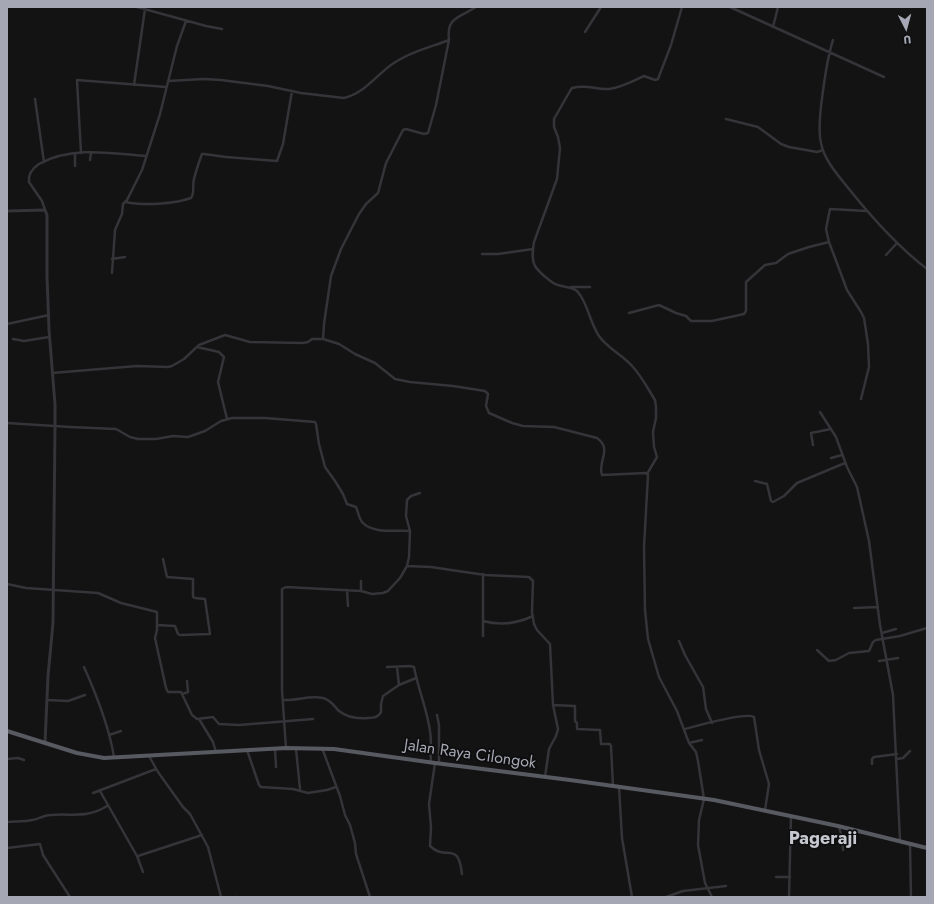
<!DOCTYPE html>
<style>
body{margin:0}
#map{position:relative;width:934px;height:904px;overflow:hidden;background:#131314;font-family:Jost,sans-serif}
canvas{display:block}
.frame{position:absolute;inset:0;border:8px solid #a5a8b4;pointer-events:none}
.north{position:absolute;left:886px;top:8px;width:40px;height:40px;-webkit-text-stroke:3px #0e0e0f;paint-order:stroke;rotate:174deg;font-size:11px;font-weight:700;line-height:16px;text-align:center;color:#a5a8b4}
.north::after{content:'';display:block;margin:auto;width:14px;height:18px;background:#a5a8b4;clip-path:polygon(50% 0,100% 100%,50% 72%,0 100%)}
</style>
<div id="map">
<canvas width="934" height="904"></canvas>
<div class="frame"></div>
<div class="north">U</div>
</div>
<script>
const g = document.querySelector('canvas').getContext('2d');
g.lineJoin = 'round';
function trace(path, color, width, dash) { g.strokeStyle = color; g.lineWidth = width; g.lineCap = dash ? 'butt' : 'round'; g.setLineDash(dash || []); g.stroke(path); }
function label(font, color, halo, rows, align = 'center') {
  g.font = font + ' Jost,sans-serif'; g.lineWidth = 3.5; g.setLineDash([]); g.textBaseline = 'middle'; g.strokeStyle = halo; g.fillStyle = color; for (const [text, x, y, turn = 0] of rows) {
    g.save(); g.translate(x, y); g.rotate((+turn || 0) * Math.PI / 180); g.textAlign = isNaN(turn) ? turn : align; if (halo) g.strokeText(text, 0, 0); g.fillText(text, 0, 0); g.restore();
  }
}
trace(new Path2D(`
 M137,7L206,26L222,29
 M730,7L884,77
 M773,27L778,7
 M585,32L601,7
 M449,40L436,105L428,133L424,134L406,129L403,130L386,163L378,193L366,204L359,214L341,249L331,276L324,324L323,339L339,344L355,354L375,363L395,379L410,382L453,386L485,391L488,394L486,406L489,413L512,423L523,426L554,427L597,438C613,449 597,462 602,475L646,473L648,475L644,547L645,610L648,639L659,677L677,711L689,743L696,752L698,761L704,799L699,820L698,845L705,883L712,897
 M833,40C826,62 824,84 821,106C820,118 818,131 821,143C824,160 838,175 849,189C873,219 897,246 927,269
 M168,81L204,79L221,80L268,86L301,93L344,98C366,93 378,72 397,61C413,51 431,47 449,40C446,17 459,18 476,7
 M134,85L145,9
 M35,99L44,162
 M726,119L758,127L781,144L789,147L817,152L823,150
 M81,153L77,80L166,87
 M90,160L91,153
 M75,166V153
 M126,202C143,206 174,204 191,198C195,193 192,185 194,179C196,171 199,162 202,154H204L226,157L277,161L283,144L292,91
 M45,210L42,201L29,182C28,174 33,168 39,164C71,146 111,153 146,156
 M829,242L847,290L861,312L864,318L868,344L869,367L861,399
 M482,254H498L533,249
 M886,255L897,243
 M112,259L125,257
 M112,273L115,230L122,214L123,204L127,200L142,170L160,114L177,46L186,21
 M571,287H590
 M629,313L659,305L676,313L686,316L691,321H712L744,314L746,311V282L765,265L776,263L788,254L809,247L829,242L826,229L830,209L867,211
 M7,324L49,315
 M13,339L24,341L49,337
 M197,347L219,352L224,357L218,382L227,419
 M52,373L137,366L168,367L172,366L184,359L199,345L225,335L250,342L303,343L308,342L312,339H323
 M820,412L836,437L847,467L857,487L869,541L880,625L893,695L900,840
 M7,423L70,427L116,429L130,437L138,439H156L173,436L188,437L205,431L221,421L232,418H265L315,422L316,424L319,444L325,467L335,481L343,494L347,504L356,507C358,512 359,518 362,522C372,534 396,530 410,531
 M813,445L811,433L831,429
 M831,458L842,455
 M647,474L657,457L654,447L653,432L656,418V407L655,400C648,389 642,377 633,367C623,355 608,349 599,336C590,323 588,304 578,292C572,286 566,288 558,285C552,284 538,271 535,266C531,259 533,250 534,242L557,179L560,148L558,137L554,127V119L570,91L572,88C588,84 595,90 609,89C621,88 633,81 644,76L655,80L658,79L671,45L682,7
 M755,481L767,484L771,501L773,502L784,496L797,483L845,463
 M407,566L431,567L485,575L529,577L533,581L532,612L534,624L537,630L550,644L553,705L558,729L556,736L549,749L545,777
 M7,584L26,588L98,593L121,603L157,612V630L155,638L166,688L168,692H181L192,715L197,719L213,717L219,724L239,725L313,719
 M347,590L348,606
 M361,591V581
 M854,608L878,607
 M483,621C501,626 516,624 533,616
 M157,625L175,626L178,634L180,635L210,634L205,599L195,598L193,597V579L167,577L163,559
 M882,633L896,629
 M483,636V574
 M679,641L685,655L703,687L706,709L712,723
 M817,650L829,661L836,660L849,653L869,651L873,642L876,640L900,636L927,628
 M879,661L898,658
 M84,667C97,696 109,726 114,757
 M387,667L410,666L414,667C418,689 427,709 430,731C432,741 430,752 431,762
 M399,685L416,678
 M182,694L188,692L187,681
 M47,700L68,701L85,695
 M283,700C296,701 309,695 323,698C331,700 334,706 339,711C348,718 358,719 368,718C374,718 379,717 381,712V704L383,696L399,685L397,667
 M553,705L575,706V721L577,723V729L600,730L601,744H610L611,746L613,786
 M437,715L439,725V763
 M199,719L213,742L216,752
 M685,729C696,726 746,712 754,717L759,750L769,784L765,810
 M109,735L121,731
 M689,743L702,740
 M286,748L282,690V589L286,587L361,591L372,594L383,593L388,591L400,578L407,566L409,557L410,531L406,516L407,500L411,496L420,493
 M322,748L340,796L345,815L350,825L355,843L356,854L370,897
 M275,749L276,767
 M296,749L300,789
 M247,750L259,785L261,787L293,789L308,793L327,790L336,787
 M149,756L158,772L183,807L190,814L208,847L221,897
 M7,759L18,758L24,760
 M897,759L903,758L910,751
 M435,763L429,804L431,827L430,846C446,862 458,839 462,874
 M872,764V759L874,757L897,754
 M619,787L622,838L632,897
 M100,791L137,856L143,872
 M93,793L156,769
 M7,822C15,821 24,822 32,820C38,820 43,815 50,815C73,813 86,819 107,806
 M839,827L842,837L843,850
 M910,844L911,897
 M7,848L40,844L43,855L70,897
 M138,856L202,835
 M776,877H790
 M236,897H237
 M666,897L683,891L726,886
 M789,897L791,816`), '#343439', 2.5);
trace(new Path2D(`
 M7,211L45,210L47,215V276L49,330L55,404V427L53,623L48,676L45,743`), '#343439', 3);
trace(new Path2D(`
 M7,731L77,753L104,758L286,748L334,749L435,763L570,780L714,800L838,826L927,848`), '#585a61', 4);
label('16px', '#a5a8b4', '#0e0e0f', [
 ["Jalan Raya Cilongok",470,755,8]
]);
label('bold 18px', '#c6c8d0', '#0e0e0f', [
 ["Pageraji",823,840]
]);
</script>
